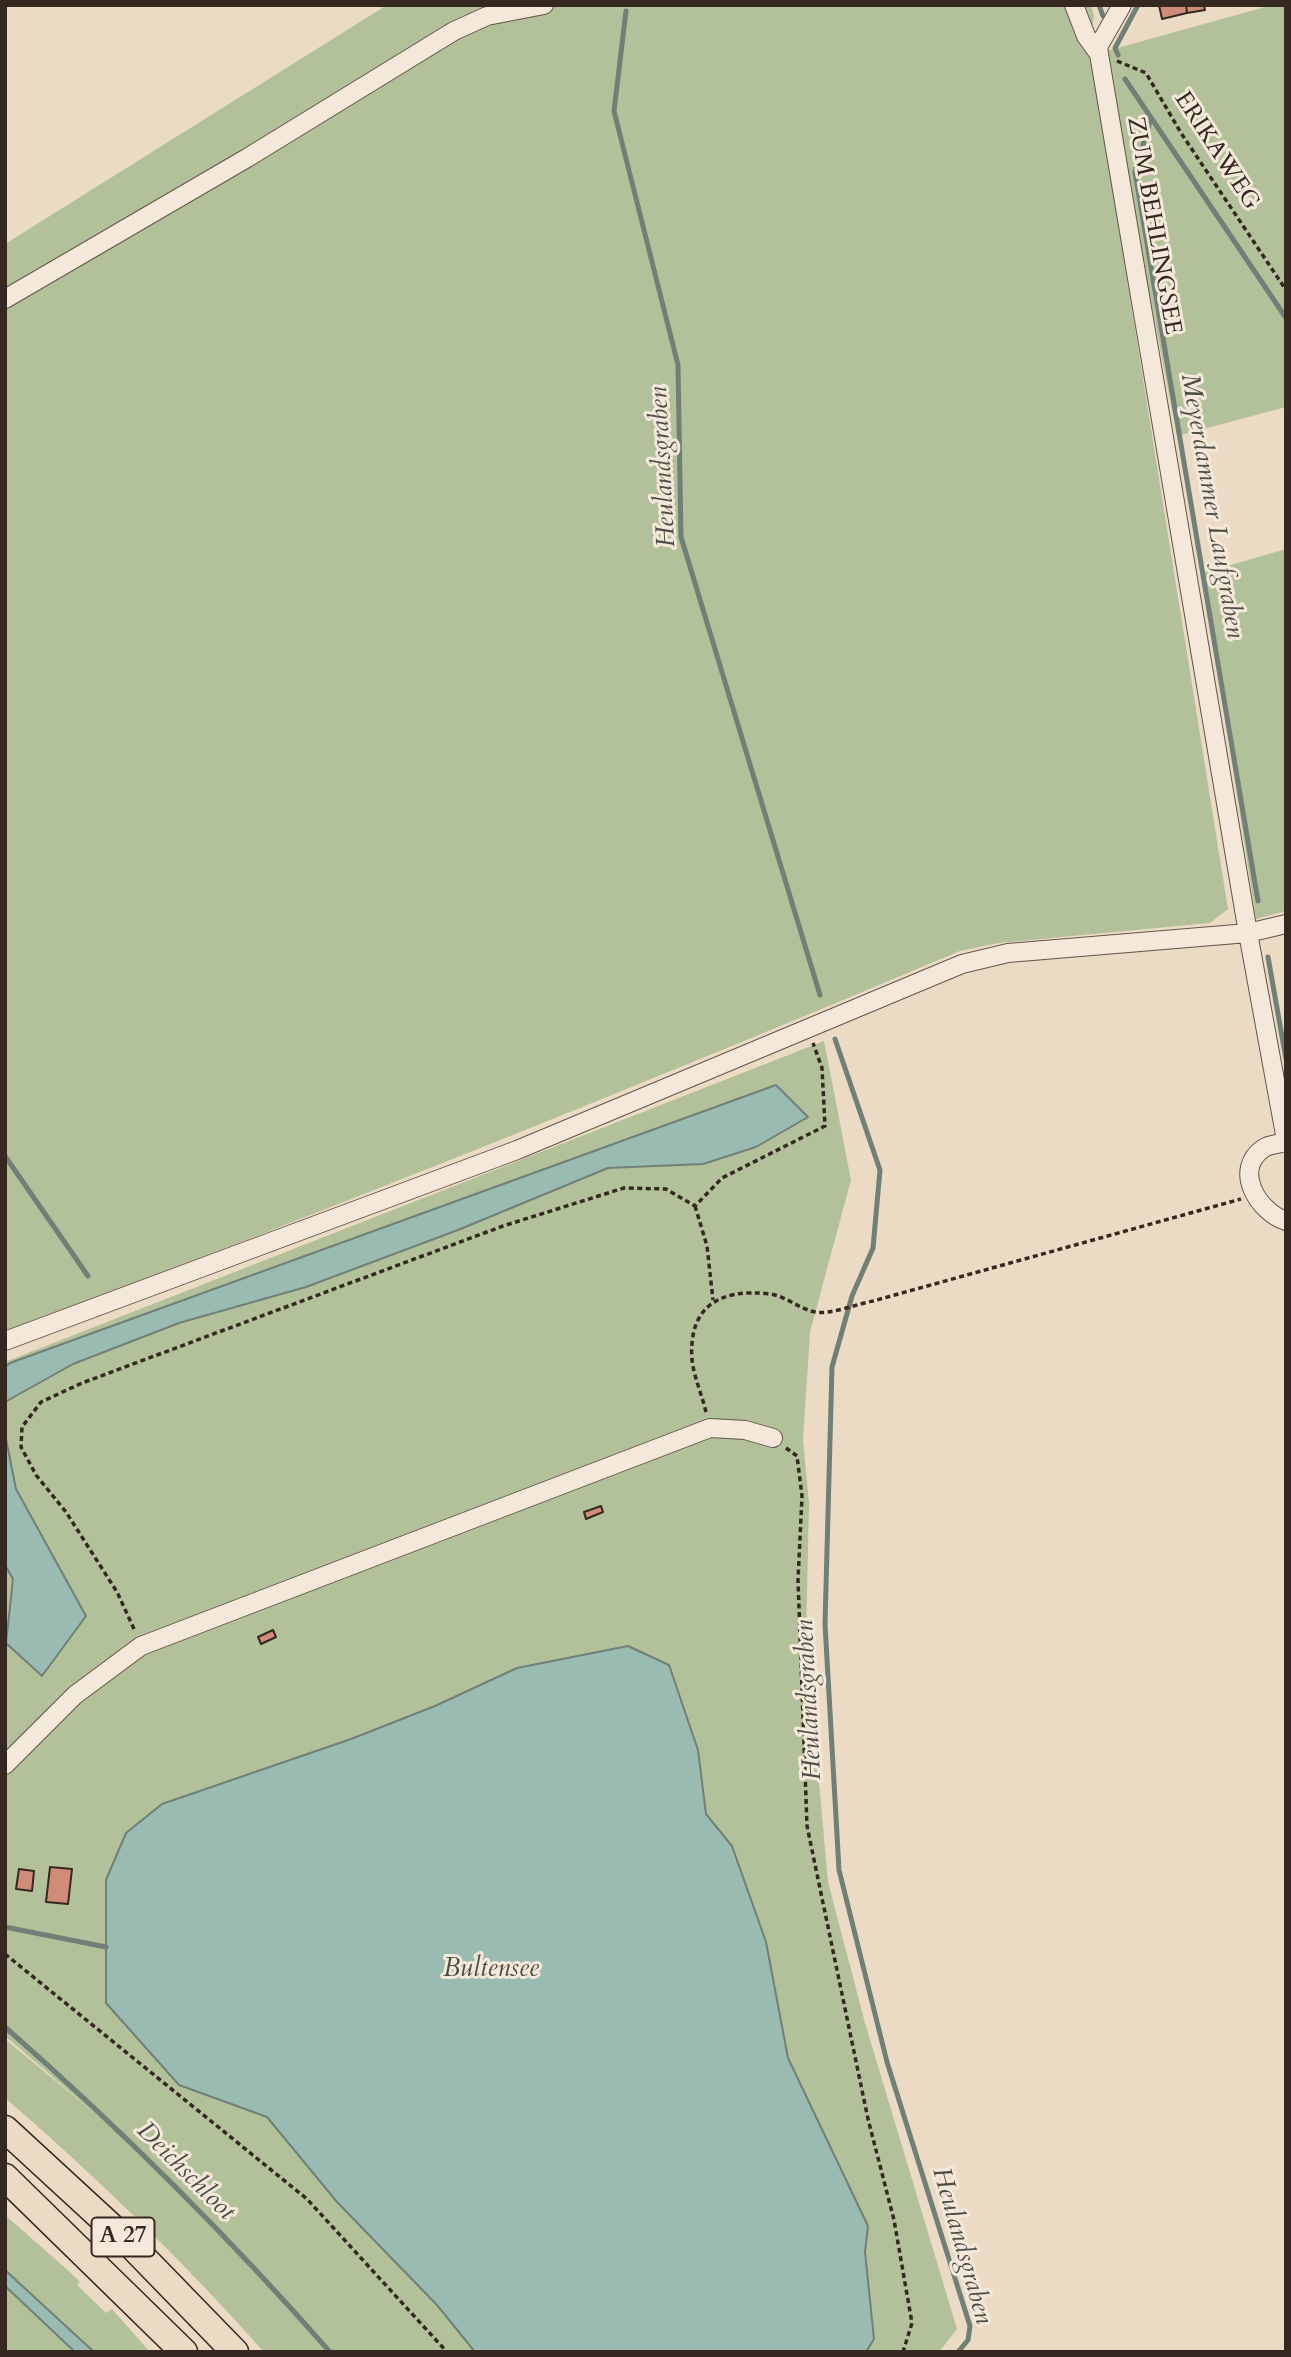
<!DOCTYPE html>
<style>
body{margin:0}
#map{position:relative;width:1291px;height:2357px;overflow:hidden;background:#ecdbc4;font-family:Cardo,serif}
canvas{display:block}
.frame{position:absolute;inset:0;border:7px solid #342820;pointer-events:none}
</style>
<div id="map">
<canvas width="1291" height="2357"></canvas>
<div class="frame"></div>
</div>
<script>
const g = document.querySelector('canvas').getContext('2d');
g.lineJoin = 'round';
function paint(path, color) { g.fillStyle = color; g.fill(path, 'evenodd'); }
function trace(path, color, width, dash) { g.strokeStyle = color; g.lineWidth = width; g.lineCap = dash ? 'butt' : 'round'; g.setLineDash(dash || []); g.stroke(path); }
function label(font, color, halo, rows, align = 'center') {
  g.font = font + ' Cardo,serif'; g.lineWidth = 6; g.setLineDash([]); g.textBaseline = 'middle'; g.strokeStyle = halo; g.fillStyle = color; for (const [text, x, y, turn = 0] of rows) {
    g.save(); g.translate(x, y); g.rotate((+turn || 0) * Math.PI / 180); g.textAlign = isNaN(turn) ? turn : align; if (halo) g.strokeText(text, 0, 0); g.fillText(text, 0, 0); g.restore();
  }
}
paint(new Path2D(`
 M387,5H1091L1094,15L1090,43L1110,173L1228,909L1210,923L999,943L960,951C644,1084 327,1212 5,1331V244Z
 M1272,5H1286V407L1177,436L1103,52Z
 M1286,549V911L1256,919L1203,573Z
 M824,1041L851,1180L810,1332L803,1440L809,1503L806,1637L828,1882L865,2023L957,2329L939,2352H264C184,2262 96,2176 5,2098V2039L99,2117L5,2036V1362Z
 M5,2215L71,2273L80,2282L77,2285L106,2313L112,2309L150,2352H94L5,2270Z
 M5,2286L75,2352H5Z`), '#b2c199');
const water = new Path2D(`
 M776,1085L808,1117L756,1147L703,1164L608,1168L458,1230L306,1287L179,1323L73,1364L5,1402V1367L10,1363Z
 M5,1434L16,1489L86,1616L42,1676L6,1643L13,1579L5,1565Z
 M628,1646L669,1665L698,1750L706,1814L732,1846L766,1942L788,2058L868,2226L865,2252L874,2339L866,2352H475L437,2305L337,2202L267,2117L179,2085L106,2003V1880L126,1833L162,1804L351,1739L435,1706L517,1668Z
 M5,2270L94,2352H75L5,2286Z`);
paint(water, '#99bbb1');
trace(water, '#718077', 2);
trace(new Path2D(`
 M1099,5L1103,16
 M626,11L614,111L678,365L681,537L820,995
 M1118,55L1115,48L1138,5
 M1125,79L1286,318
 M1151,118L1135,172L1258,901
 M1268,957L1286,1059
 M835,1039L880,1170L873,1248L852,1296L832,1367L825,1624L839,1870L887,2062L970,2326L968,2340L958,2352
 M5,1156L88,1276
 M5,1927L106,1947
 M5,2027C120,2128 229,2237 330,2352`), '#718077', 5);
const building = new Path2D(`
 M1159,5H1186L1187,13L1162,19Z
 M1186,5H1204L1205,10L1187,13Z
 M601,1506L603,1512L586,1519L584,1512Z
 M273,1630L276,1637L261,1644L258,1637Z
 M50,1867L72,1869L68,1904L46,1902Z
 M19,1869L34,1871L32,1891L16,1889Z`);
paint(building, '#d08c79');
trace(building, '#342820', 2);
const minor = new Path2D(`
 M1074,5L1086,36L1099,54
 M1122,5L1098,47L1099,54L1248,933L1286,1140
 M5,299L247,158L454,31L487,16L544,5
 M1286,1142C1279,1144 1270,1144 1264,1148C1232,1169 1258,1212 1286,1221
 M5,1341L517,1150L962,964L1008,953L1248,933L1286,924
 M5,1765L75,1695L141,1646L710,1428L745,1430L773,1438`);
const highway = new Path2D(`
 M5,2129L130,2244L235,2352
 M5,2177L184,2352`);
trace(minor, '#625549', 20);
trace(highway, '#342820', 29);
trace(new Path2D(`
 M1117,61L1146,73L1181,133L1286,290
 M695,1206L707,1246L713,1300
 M706,1412C702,1395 694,1377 692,1360C688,1306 720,1288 770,1294C786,1296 799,1309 815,1312C830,1315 857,1304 873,1301L1241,1199
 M786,1448L797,1456L802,1496L798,1580L807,1826L868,2119L894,2220L912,2323L903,2352
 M134,1629L117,1592L66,1512L36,1475L21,1447L22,1427L41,1402L82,1383L503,1226L624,1188L666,1189L695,1206L722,1178L825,1126L822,1068L813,1043
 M5,1954L307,2199L447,2352`), '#342820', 3.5, [5, 3.5]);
trace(minor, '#f3e8d9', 18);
trace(highway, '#ecdbc4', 26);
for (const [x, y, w] of [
 [123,2237,63]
]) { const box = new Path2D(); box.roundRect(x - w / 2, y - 19.5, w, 39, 5); g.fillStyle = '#f3e8d9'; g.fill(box); trace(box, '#342820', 2); }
label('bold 23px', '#342820', null, [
 ["A 27",123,2237]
]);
label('24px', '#342820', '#f3e8d9', [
 ["ERIKAWEG",1216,151,57],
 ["ZUM BEHLINGSEE",1153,226,80]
]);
label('italic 26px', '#4d4d44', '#f3e8d9', [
 ["Heulandsgraben",664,467,-93],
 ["Meyerdammer Laufgraben",1211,506,80],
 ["Heulandsgraben",810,1700,-93],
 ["Bultensee",491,1970],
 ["Deichschloot",185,2172,45],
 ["Heulandsgraben",961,2246,74]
]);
</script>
